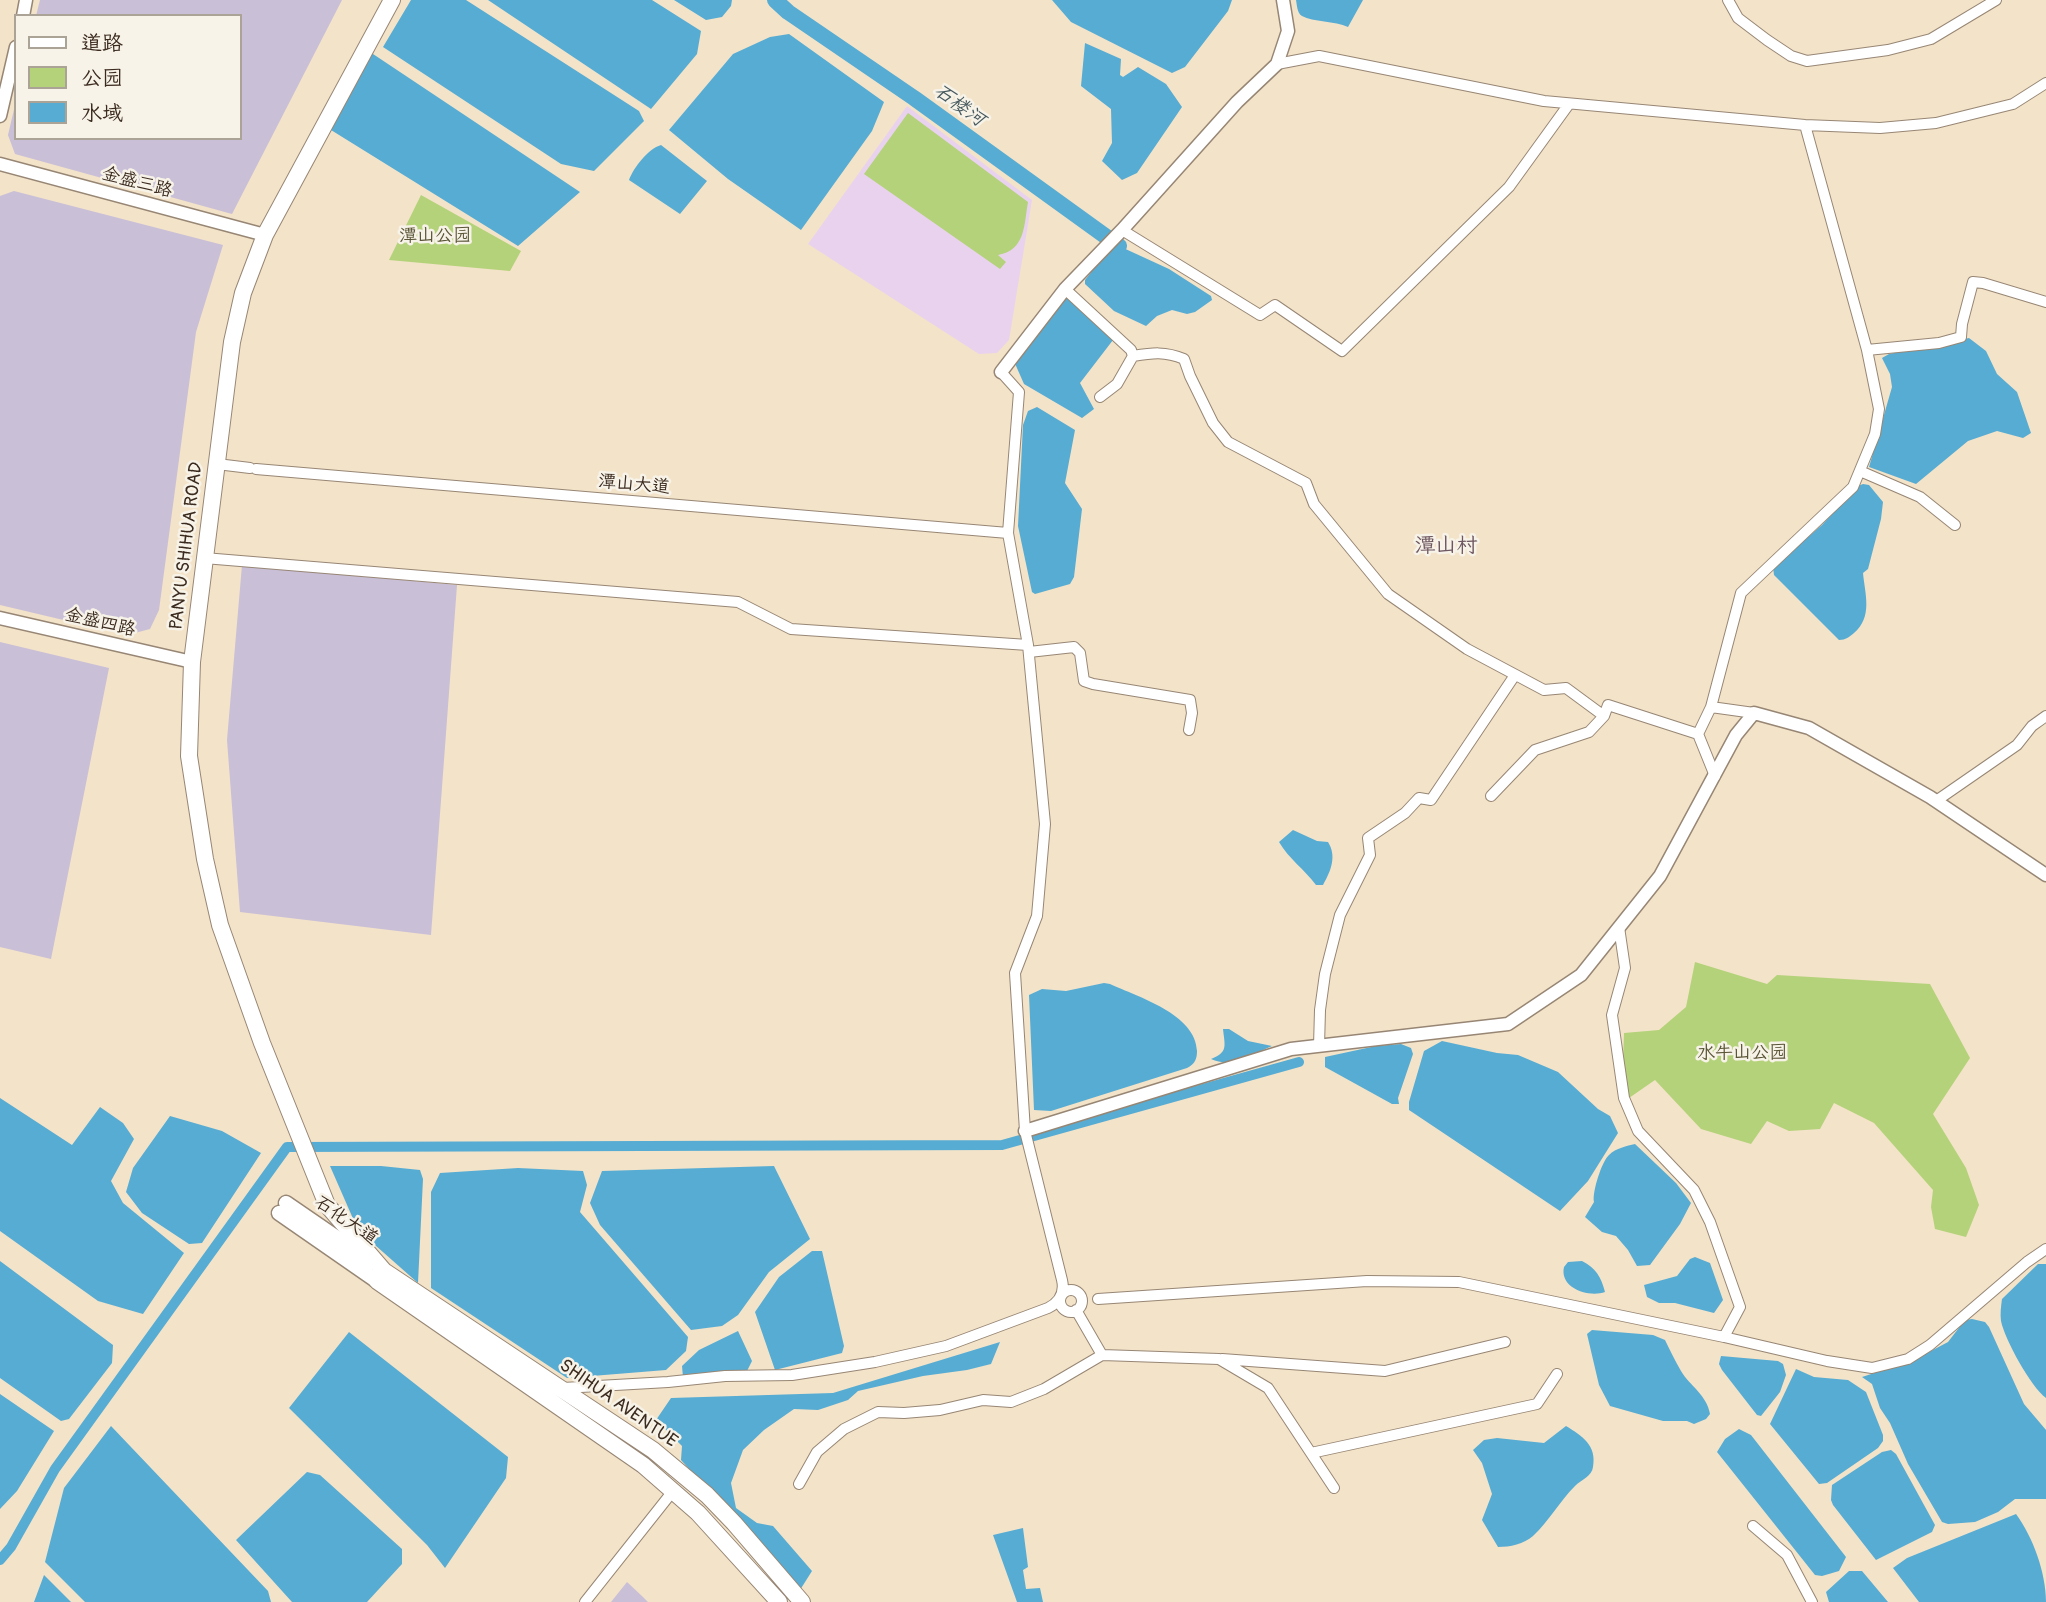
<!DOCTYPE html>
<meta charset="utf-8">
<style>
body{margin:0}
#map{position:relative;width:2046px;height:1602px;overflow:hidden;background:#f3e3c9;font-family:Pangolin,"LXGW WenKai TC",sans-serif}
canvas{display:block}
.legend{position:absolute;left:14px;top:14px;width:228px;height:126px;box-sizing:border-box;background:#f7f3e8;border:2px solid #aca397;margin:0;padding:9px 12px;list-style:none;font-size:21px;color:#3b2a1e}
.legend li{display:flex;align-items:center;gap:14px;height:35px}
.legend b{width:35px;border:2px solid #aca397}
</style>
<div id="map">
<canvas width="2046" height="1602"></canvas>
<ul class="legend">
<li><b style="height:9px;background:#fff"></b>道路</li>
<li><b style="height:19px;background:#b4d279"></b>公园</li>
<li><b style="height:19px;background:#57acd3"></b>水域</li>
</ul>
</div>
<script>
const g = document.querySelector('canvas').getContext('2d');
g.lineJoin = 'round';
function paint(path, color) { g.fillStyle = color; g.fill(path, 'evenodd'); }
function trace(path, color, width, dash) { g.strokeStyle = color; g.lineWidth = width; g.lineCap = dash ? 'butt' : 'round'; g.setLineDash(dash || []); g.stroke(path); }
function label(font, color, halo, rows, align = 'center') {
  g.font = font + ' Pangolin,"LXGW WenKai TC",sans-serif'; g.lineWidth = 5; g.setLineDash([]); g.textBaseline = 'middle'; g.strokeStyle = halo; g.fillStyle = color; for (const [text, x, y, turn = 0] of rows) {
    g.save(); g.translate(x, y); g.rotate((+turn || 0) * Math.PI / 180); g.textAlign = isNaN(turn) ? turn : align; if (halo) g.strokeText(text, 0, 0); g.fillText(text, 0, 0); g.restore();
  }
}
paint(new Path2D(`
 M907,106L1032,200L1009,340L997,353L979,354L808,244Z`), '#e9d2ee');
paint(new Path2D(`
 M40,0H342L232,214L15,154L8,135L16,101V138H240V16H36Z
 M14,191L223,245L196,332L159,610L150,629L127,635L0,605V196Z
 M242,565L457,585L431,935L240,912L227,740Z
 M0,642L109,668L51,959L0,947Z
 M627,1582L643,1597L648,1602H611Z`), '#c9bfd7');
paint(new Path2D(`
 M908,113L1028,202C1024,224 1026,250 998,255L1006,262L1000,269L864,174Z
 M421,195L521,251L510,271L389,260Z
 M1695,962L1767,984L1777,975L1930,984L1970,1058L1933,1114L1966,1168L1979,1205L1966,1237L1935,1229L1931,1207L1933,1190L1874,1123L1834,1103L1820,1129L1789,1131L1767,1121L1751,1144L1701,1129L1655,1080L1629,1098L1623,1063L1624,1033L1659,1030L1686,1007Z`), '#b4d279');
paint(new Path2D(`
 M411,0H466L639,111L644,121L594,171L561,164L383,47Z
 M488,0H652L701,31L697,54L651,109Z
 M674,0H732L731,6L722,17L706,20Z
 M1052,0H1232L1228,11L1185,67L1172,73L1071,22Z
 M1296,0H1363L1348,27C1335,21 1313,22 1302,16C1297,13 1297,5 1296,0Z
 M789,34L884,102L872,131L801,230L728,179L669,130L733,54L770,37Z
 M1085,43L1121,59L1120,75L1123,77L1138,67L1166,84L1182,107L1137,173L1122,180L1102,161L1112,143L1111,109L1081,86Z
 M372,54H373L580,192L518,246L331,130Z
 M661,145L707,181L680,214L629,180C634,167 648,149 661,145Z
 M1119,246L1169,269L1211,296L1212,300L1195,312L1187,314L1172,310L1157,316L1146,326L1114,311L1085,284V280L1106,253Z
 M1063,296L1070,298L1113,340L1080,383L1094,409L1082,418L1024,384L1013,359Z
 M1969,338L1986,351L1997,374L2017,392L2031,433L2023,438L1997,431L1968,441L1916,484L1869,467L1892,387L1890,374L1882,358L1889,354Z
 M1037,407L1075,430L1065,483L1082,509L1074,577L1070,584L1035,594L1032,592L1018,526L1023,425L1028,411Z
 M1863,484L1869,485L1883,502L1881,519L1868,569L1863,573C1865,594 1873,617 1854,633C1849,637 1846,640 1839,640L1774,575L1773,567L1822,525L1858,486Z
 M1293,830L1317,841L1328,842C1337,856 1331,871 1323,885H1316C1304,869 1289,859 1279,842Z
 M1104,983L1110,984C1138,997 1196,1014 1197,1051C1197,1059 1195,1064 1187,1068L1051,1111L1034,1110L1029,995L1042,989L1066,991Z
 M1223,1029H1229L1248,1041L1272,1046C1252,1054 1233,1069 1211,1059C1228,1052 1225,1047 1223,1029Z
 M1442,1041L1497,1053L1518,1055L1558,1072L1598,1109L1610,1116L1618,1133L1588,1181L1560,1211L1409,1110V1102L1424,1051Z
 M1401,1044L1411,1048L1413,1054L1398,1098L1399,1104H1392L1325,1067V1057L1376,1046Z
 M0,1098L72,1145L100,1107L123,1123L134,1139L111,1181L123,1203L184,1253L143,1314L98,1301L0,1231Z
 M170,1116L222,1131L261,1153L202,1243L189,1244L142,1213L126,1192L133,1168Z
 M1635,1144L1676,1183L1691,1203L1680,1224L1650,1265L1637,1266L1628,1250L1616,1236L1602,1232L1585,1217L1594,1202C1592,1192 1602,1161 1609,1155C1616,1148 1627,1146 1635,1144Z
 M330,1166H381L420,1170L423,1179L418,1283L358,1230Z
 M774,1166L810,1239L769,1272L738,1315L722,1326L691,1330L600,1225L590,1203L602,1171Z
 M518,1168L583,1171L587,1185L580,1212L688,1337L686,1351L666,1370L567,1378L431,1288V1192L440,1173Z
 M812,1251H822L844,1346L842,1353L775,1370L755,1312L779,1277Z
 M1695,1257L1710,1263L1723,1300L1714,1313L1675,1303H1659L1647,1297L1644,1285L1677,1276L1690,1259Z
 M0,1261L113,1345L112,1363L69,1419L61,1421L0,1378Z
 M1582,1261C1596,1268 1601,1277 1605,1292C1589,1298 1559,1288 1564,1267L1568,1262Z
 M2038,1264H2046V1398C2031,1387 2005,1340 2001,1321C2000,1314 2001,1306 2002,1299Z
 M1972,1319L1985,1322L1989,1327L2024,1404L2046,1430V1499H2015L1998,1512L1975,1522L1948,1524L1942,1522L1908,1464L1890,1423L1880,1408L1872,1384L1862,1377L1914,1360L1948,1342L1965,1320Z
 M1592,1330L1653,1335L1665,1340C1670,1350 1675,1361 1681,1371C1690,1386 1707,1395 1710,1414L1706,1419L1694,1424L1687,1421H1663L1610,1406L1599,1385L1587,1334Z
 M738,1331L752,1361L746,1373L683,1377L682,1366L699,1350Z
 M349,1332L508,1457L506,1478L445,1568L427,1545L289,1408Z
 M1000,1342L991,1364L967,1370L923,1376L858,1391L848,1400L818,1410L794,1409L764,1430L743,1450L731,1483L736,1508L757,1523L773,1526L812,1571L800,1590L681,1460L682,1446L656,1420L671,1398L833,1393Z
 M1721,1356L1778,1361L1783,1364L1786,1375L1780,1392L1761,1416L1757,1415L1722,1370L1719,1364Z
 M1796,1369L1814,1377L1848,1380L1866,1392L1883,1435V1441L1878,1448L1827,1483L1819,1484L1770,1424Z
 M0,1394L54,1431L17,1491L0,1509Z
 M111,1426L268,1591L271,1602H85L45,1562L64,1488Z
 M1566,1426C1582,1436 1597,1445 1593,1467C1592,1476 1581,1480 1575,1486C1560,1501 1549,1521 1533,1536C1524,1544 1510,1547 1498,1547L1482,1520L1492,1494L1482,1463L1473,1450L1484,1440L1497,1438L1544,1443Z
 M1739,1429L1751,1435L1846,1557L1839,1571L1822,1576L1815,1575L1717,1452L1725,1439Z
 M1891,1450L1896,1454L1935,1525L1932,1532L1876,1560L1833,1505L1831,1500L1832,1485L1882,1452Z
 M307,1472L320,1475L402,1549V1564L367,1602H292L236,1540Z
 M2016,1514C2033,1537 2046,1573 2046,1602H1919L1893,1568L1907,1558Z
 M1023,1528L1028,1567L1023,1570L1026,1589L1040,1588L1043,1602H1017L993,1535Z
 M1849,1571H1862L1888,1602H1829L1826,1592Z
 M44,1575L71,1602H34Z`), '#57acd3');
trace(new Path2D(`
 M0,1560L11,1547L55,1469L287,1147L1002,1145L1299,1062`), '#57acd3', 10);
trace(new Path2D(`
 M775,0L788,12L914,98L1119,246`), '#57acd3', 16);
const minor = new Path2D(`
 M1728,0L1738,18L1767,40L1791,56L1807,61L1888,50L1931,39L1996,0
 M1277,64L1319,56L1544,101L1805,125L1880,128L1936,123L2013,104L2046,83
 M1122,230L1260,315L1275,305L1342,351L1509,187L1569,104
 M1065,289L1131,350L1133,356L1117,384L1100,397
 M1867,350L1939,343L1961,337L1962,324L1973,282L1983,283L2046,302
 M1133,356C1152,353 1165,351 1184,359L1190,376L1213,423L1228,442L1306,483L1314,504L1388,594L1467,649L1544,690L1566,688L1604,716L1608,705L1698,734
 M217,464L250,468
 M256,469L1008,533
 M1860,471L1920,497L1955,525
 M204,558L738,602L791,629L1028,645
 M1029,652L1074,647L1080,653L1084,681L1093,684L1190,700L1192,713L1189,730
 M1711,707L1754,713
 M1715,776L1698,734L1711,707L1741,593L1853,487L1875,434L1879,409L1867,350L1805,125
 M1491,796L1535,750L1589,732L1604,716
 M1936,801L2017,745L2032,726L2046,716
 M1619,927L1625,968L1612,1015L1624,1098L1638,1131L1694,1190L1710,1222L1740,1307L1724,1337L1827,1361L1872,1368L1908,1359L1930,1345L2027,1262L2046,1249
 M1319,1046L1320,1010L1325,974L1340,915L1370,855L1368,838L1405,813L1419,798L1431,800L1515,675
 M1060 1301a11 11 0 1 1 22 0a11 11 0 1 1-22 0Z
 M1098,1299L1367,1281L1459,1282L1724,1337
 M1102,1355L1219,1359L1268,1388L1334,1488
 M1222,1359L1385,1371L1505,1342
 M563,1388L668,1382L725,1376L792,1375L875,1362L946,1346L1048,1308C1060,1302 1065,1293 1062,1280L1025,1131L1015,973L1037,916L1045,824L1028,645L1008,533L1019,392L1001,372
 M1311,1453L1537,1404L1557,1374
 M799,1484L817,1452L844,1429L878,1412L904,1413L940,1410L983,1400L1011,1402L1044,1389L1102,1355L1076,1310
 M1753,1526L1787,1555L1812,1602
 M585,1602L673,1491`);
const tertiary = new Path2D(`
 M23,16L26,0
 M0,116L16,47
 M0,164L265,235
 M1001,372L1065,289L1122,230L1237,102L1277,64L1288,31L1283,0
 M0,618L192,662
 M1025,1131L1291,1049L1508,1024L1581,975L1660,876L1736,735L1754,713L1809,728L1930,797L2046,875`);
const secondary = new Path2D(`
 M286,1203L372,1262
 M279,1213L377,1281`);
const primary = new Path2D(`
 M392,0L265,235L243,293L232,342L192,662L189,756L205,859L220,925L262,1043L327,1205L384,1271L653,1450L707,1495L734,1523L802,1602
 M384,1271L377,1281L643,1465L698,1513L779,1602`);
trace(minor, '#978674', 12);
trace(tertiary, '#978674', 15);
trace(secondary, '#978674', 17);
trace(primary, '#978674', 18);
trace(minor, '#fff', 10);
trace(tertiary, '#fff', 12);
trace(secondary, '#fff', 14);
trace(primary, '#fff', 16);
label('18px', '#3b2a1e', '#f7f3e8', [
 ["金盛三路",137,183,15],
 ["潭山大道",634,485,5],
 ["PANYU SHIHUA ROAD",187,546,-83],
 ["金盛四路",100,623,13],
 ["石化大道",346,1221,34],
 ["SHIHUA AVENTUE",618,1404,35]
]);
label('18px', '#595435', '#f7f3e8', [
 ["潭山公园",435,236],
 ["水牛山公园",1742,1053]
]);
label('italic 19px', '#45585d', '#f7f3e8', [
 ["石楼河",959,106,36]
]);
label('21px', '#6e5761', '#f7f3e8', [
 ["潭山村",1446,547]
]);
</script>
